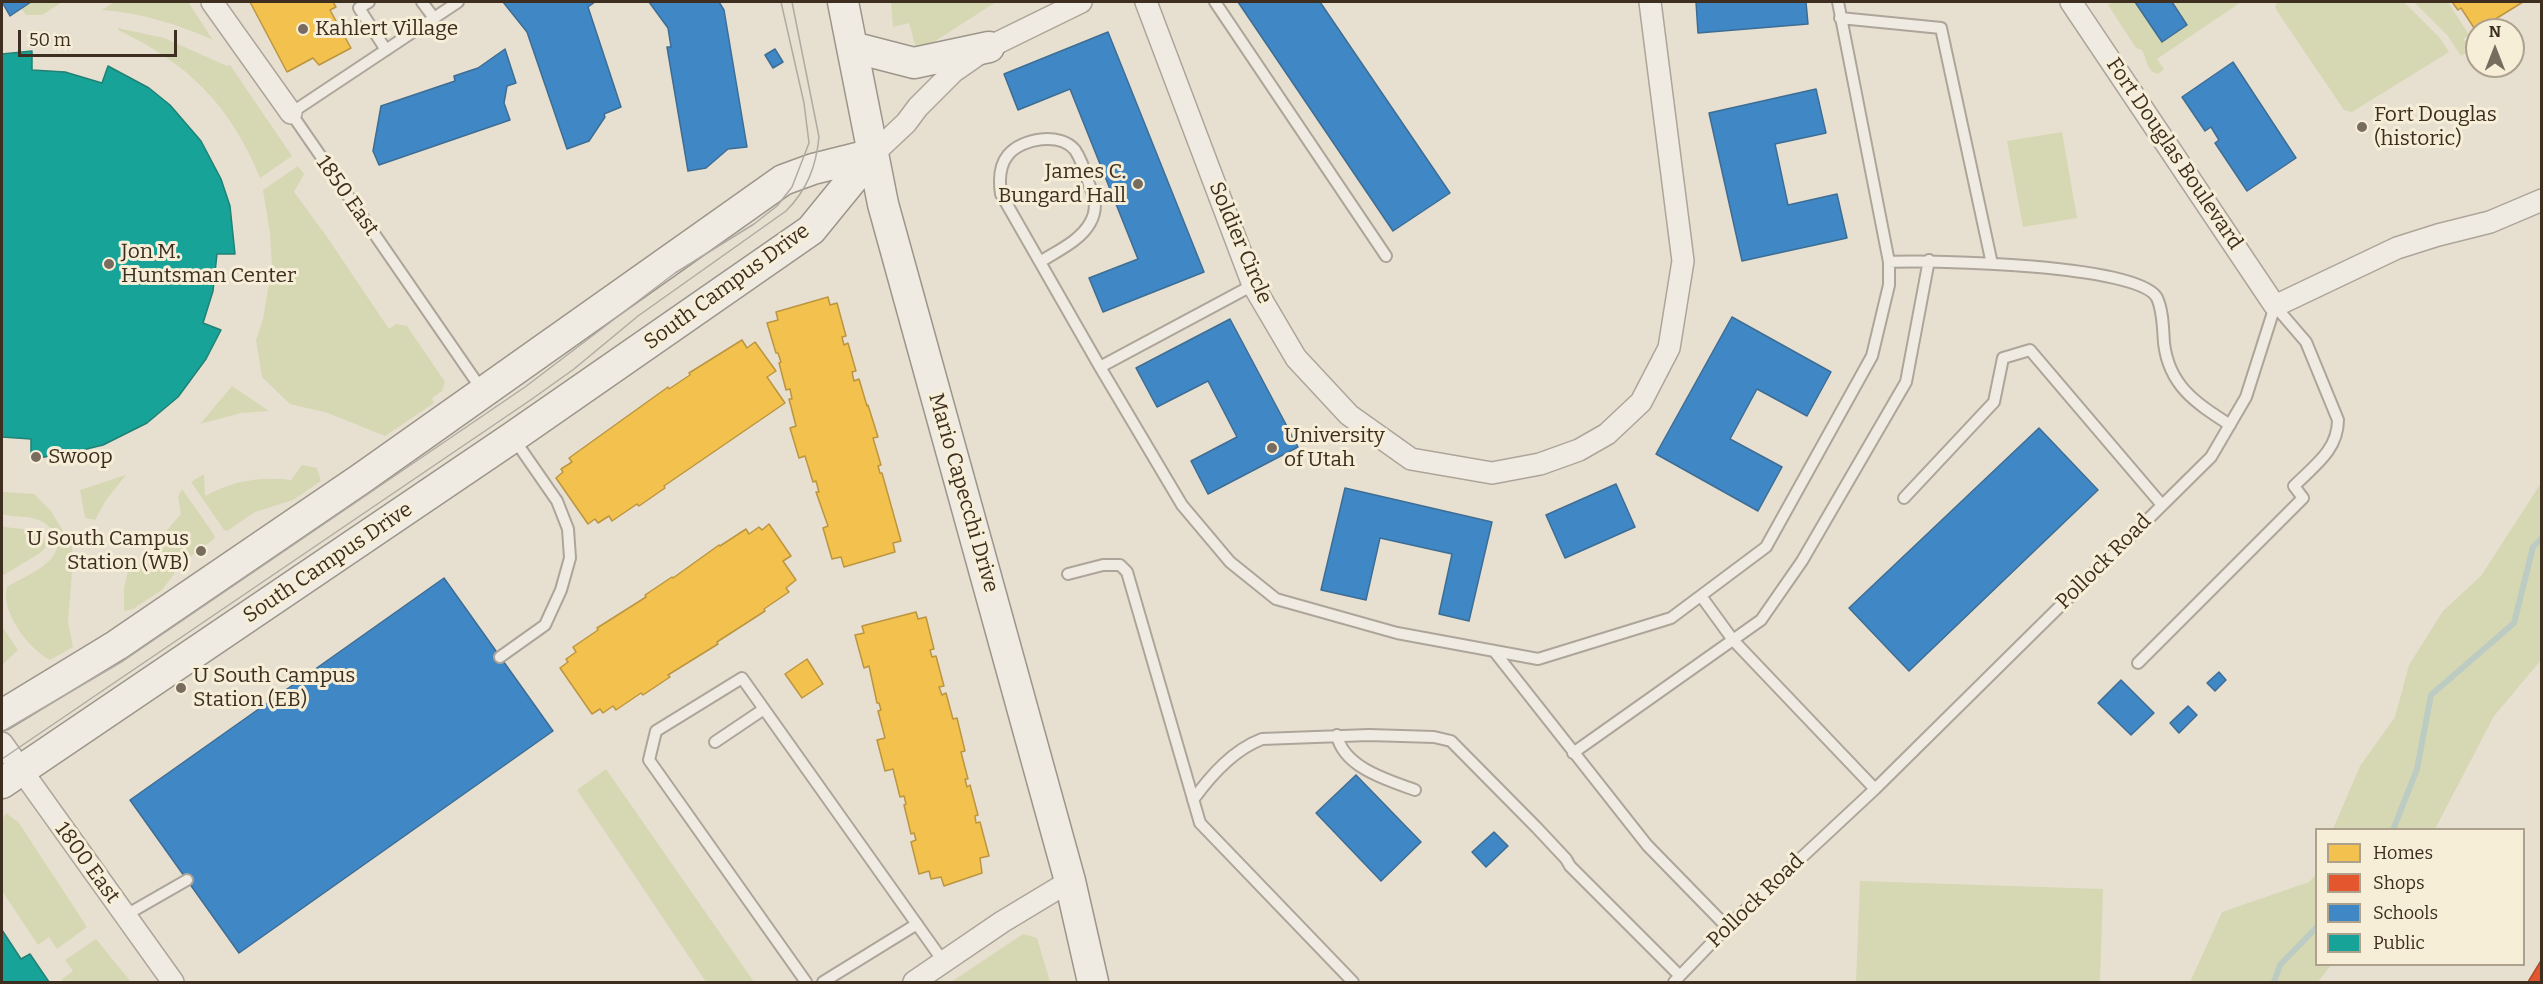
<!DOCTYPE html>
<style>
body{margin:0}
#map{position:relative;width:2543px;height:984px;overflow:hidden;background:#e7e0d1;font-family:Bitter,serif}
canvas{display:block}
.frame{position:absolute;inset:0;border:3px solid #3d2e20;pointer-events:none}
.legend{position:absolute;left:2315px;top:828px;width:210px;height:138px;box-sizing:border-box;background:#f7eed8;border:2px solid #ada18e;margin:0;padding:8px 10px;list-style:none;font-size:18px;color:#3d2e20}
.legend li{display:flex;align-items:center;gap:12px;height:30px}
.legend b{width:30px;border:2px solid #ada18e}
.north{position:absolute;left:2465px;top:18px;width:60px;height:60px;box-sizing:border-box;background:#f7eed8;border:2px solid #ada18e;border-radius:50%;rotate:0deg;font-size:16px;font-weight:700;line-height:24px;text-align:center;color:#3d2e20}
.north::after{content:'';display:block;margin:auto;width:21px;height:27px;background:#786c5e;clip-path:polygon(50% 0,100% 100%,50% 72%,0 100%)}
.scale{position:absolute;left:18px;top:30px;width:159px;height:27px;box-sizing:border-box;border:3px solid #3d2e20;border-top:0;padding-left:8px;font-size:18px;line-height:21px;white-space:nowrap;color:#3d2e20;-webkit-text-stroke:4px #f7eed8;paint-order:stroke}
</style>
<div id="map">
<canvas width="2543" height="984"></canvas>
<div class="frame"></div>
<ul class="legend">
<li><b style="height:16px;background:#f2c14e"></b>Homes</li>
<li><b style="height:16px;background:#e4572e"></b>Shops</li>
<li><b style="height:16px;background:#3f88c5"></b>Schools</li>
<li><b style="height:16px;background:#17a398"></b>Public</li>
</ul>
<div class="north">N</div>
<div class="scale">50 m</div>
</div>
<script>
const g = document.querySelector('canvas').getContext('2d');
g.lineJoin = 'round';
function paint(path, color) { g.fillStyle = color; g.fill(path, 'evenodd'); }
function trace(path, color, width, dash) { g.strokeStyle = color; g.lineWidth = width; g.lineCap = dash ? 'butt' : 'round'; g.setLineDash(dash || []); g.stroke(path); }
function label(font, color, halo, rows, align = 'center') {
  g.font = font + ' Bitter,serif'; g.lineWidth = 6; g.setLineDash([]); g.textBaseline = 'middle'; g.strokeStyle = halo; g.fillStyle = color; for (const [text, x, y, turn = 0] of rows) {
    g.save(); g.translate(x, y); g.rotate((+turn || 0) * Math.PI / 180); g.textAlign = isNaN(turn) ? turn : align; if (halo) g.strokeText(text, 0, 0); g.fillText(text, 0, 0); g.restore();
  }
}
paint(new Path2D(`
 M31,2H60L61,3L42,15H26L21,8Z
 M114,2H188L213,40C177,24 142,13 102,10Z
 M891,2H996L929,45L916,48L909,23L893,27Z
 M2114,2H2135L2162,42L2187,25L2172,2H2241L2157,59L2164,69L2158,74C2146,71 2147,59 2142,50L2136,48L2108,5Z
 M2277,2H2404L2440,38L2449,52L2352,112L2344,110L2277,11L2275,7Z
 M2414,2H2448L2469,35L2463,39L2473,49L2461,56L2448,36Z
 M118,28L164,38L227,66L230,65L292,156L260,178C231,106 188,63 118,30Z
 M2062,132L2077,218L2023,227L2007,141Z
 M298,166L304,174L294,192L325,234L389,329L396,324L407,326L445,382L442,391L432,398L434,403L385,436L328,413L290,404L262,377L256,340L263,319L272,266L270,233L263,190Z
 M232,386L269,411L241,413L200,424Z
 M302,465L317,468L321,481L293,500L255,512L227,531L224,530L191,482L204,474L205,496C232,481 260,476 291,480Z
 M126,475L106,500L95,520L85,518L80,490Z
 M2541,483V660L2494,716L2435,829H2333L2360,766L2395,717L2409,665L2443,611L2481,576Z
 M182,489L215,536L214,539L183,562L162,590L133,609L124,611V588L130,563L134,561L145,571L160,538L181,514L178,497Z
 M2,492L34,494L51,511L72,546L73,559L68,622L73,647L50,660C29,649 0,612 7,587C24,576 68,561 55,535C52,528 45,522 38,520C26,515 14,518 2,514Z
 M2,526C17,531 44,524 46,547L40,553L2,576Z
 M2,626L18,650L2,665Z
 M606,769L754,982H706L577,790Z
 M6,813L19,823L87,927L57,949L49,937L38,945L2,891V820Z
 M2316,874V964L2331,965L2318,982H2190L2222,912L2309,882Z
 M1860,881L2103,889L2100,982H1856Z
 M1023,934L1037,938L1050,982H951Z
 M96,939L131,982H64L62,979L73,971L65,960Z`), '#d6d7b3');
const homes = new Path2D(`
 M250,2H333L336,7L330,10L351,48L319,65L313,58L287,72Z
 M2452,2H2523L2476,31L2461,8L2458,10Z
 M828,297L830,305L837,303L846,336L842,337L844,345L848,343L856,371L852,372L854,381L859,379L867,406L868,405L878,437L873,438L881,465L878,466L880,473H882L901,541L893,543L895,552L844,567L841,557L832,559L823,528L828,526L816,492H819L816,481L813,482L805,456L799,458L790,428L796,426L789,399H792L790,389L786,390L779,363L781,362L778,353H776L767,323L778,320L776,312Z
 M742,340L747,348L755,342L776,371L767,377L785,403L664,486L665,488L639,506L637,504L612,521L609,516L598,523L595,519L588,524L556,478L563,472L561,469L572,462L569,458L668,387L669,389L690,375L689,373Z
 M769,524L791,556L783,561L796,580L786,588L789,592L764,609L765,611L717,642L718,644L668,675L670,677L643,695L641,693L616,710L613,706L603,713L600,709L592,714L560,668L568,662L566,659L576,652L573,647L598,630L597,628L646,597L645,595L672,577L673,578L719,545L720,546L746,529L749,534L759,527L762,530Z
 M916,612L918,619L926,617L934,649L930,650L932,657L936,656L944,686L939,687L942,695L946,693L953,719L957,718L965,751L961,752L968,779H965L967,787L970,785L978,815L975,816L976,823L980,822L989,856L980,858L982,873L944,886L941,877L931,879L929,871L919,874L911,842L916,840L914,833L911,834L904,805L906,804L904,796L900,797L893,769L885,771L877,740L885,738L878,711L881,710L879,703H877L869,666L864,668L855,635L864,633L862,626Z
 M807,659L823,684L802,698L785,674Z`);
paint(homes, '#f2c14e');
trace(homes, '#bc9540', 1.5);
const shops = new Path2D(`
 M2542,959V982H2528Z`);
paint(shops, '#e4572e');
trace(shops, '#b24b2a', 1.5);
const schools = new Path2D(`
 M2,2H31L10,16Z
 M503,2H595L588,7L621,107L604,114L605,117L589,141L567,149L527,32Z
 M649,2H719L724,10L747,147L728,149L706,168L688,171L667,47H671L668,28Z
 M1238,2H1320L1450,193L1393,231Z
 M1696,2H1806L1808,24L1698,33Z
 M2135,2H2172L2187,25L2162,42Z
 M1108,32L1204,272L1103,312L1089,278L1138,259L1070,89L1018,110L1004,74Z
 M505,49L516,83L507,86L504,103L510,120L379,165L373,151L381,106L455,81L454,76L478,68Z
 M775,49L783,62L773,68L765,55Z
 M2233,62L2296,158L2247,191L2215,143L2219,140L2211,127L2205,131L2182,97Z
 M1816,89L1826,133L1775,144L1788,205L1837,194L1847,238L1742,261L1709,113Z
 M1732,317L1831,372L1807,416L1757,389L1730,439L1782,467L1758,511L1656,454Z
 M1230,319L1298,447L1208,494L1191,461L1237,437L1208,381L1157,407L1136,368Z
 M2039,428L2098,490L1909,671L1849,608Z
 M1616,484L1635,527L1565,558L1546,515Z
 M1345,488L1492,522L1469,621L1439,614L1452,554L1380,538L1366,600L1321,590Z
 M444,578L553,731L239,953L130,800Z
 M2219,672L2226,680L2215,691L2207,683Z
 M2121,680L2154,713L2131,735L2098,703Z
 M2188,706L2197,715L2179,733L2170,723Z
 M1356,775L1421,842L1381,881L1316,813Z
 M1494,832L1508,846L1486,867L1472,852Z`);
paint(schools, '#3f88c5');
trace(schools, '#3e6d94', 1.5);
const public = new Path2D(`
 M32,51V70L65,72L102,83L108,66L149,88L170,105L201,141L221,179L230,206L235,254H217L213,291L203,323L221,330L206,359L178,397L147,423L103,445L58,456L31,458V439L2,437V54Z
 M2,930L21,959L30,954L49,982H2Z`);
paint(public, '#17a398');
trace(public, '#228074', 1.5);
trace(new Path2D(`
 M2393,830L2417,769L2431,695L2514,623L2533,547L2542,538
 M2274,982L2280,965L2316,928`), '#bcccc2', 6);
const lane = new Path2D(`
 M369,2L359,8L386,50
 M422,2L434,18
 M458,2L291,113L482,390
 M1215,2L1386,256
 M1840,18L1941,28L1992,264
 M1040,262C1057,251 1080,241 1090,223C1098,209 1095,198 1089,184C1086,174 1081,159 1075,150C1060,132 1022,138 1008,155C999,166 999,181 1001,194L1100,367L1182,505L1230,562L1276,599L1397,633L1538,659L1671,618L1766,547L1872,356L1889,285V262L1838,2
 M1889,262C1930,260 2140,264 2157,298C2163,311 2163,329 2164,343C2169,386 2196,403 2230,425
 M1100,367L1253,285
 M1904,498L1994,402L2003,358L2030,350L2162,505
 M1068,574L1103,565H1120L1127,572L1200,823L1353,982
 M1701,596L1733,640L1875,789
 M1494,651L1647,845L1727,927
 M500,657L545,625L561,590L570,558L568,529L557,501L514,439
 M2138,663L2303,498L2294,486C2314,466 2338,450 2338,420L2306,342L2275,306
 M1337,735C1343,767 1387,780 1415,790
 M715,742L764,709
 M1573,753L1761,620L1802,561L1906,382L1929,260
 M1193,800C1211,775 1233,750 1262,739L1369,735L1434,737L1451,741L1537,828L1566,859L1570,866L1679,975
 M126,915L187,880
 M806,982L649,760L656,731L742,678L943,961
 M823,982L917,924
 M1674,982L1727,927L1875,789L2211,457L2246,397L2275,306`);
const street = new Path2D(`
 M212,2L291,113
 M1146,2L1253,285L1296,358L1349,415L1411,459L1492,473L1540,464L1579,450L1607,434L1641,402L1669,348L1683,261L1650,2
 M2071,2L2275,306L2397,248L2438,235L2490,222L2542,200
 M873,154L906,123L918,107L953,72L989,47L1081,2
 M2,743L173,982
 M914,982L1002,922L1070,881`);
const secondary = new Path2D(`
 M843,2L883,204L1070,881L1093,982
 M852,47L914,63L989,47
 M2,715L117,645L362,478L783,180L813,169L873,154
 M2,783L513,437L811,230L873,154`);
trace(lane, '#ada599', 14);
trace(street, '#ada599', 24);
trace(secondary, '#9c958a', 33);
trace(lane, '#efebe3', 10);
trace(street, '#efebe3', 21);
trace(secondary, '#efebe3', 30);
trace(new Path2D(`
 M2,732L123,661L525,387L675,273L754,224L777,206L792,187L809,143L804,103L781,2
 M2,759L532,399L574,369L638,316L786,211C807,190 816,167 819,137L792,2`), '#afaaa2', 1.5);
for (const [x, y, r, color] of [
 [303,29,6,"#786c5e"],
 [2362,127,6,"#786c5e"],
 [1138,184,6,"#786c5e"],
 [109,264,6,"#786c5e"],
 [1272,448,6,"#786c5e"],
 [36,457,6,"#786c5e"],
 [201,551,6,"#786c5e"],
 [181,688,6,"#786c5e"]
]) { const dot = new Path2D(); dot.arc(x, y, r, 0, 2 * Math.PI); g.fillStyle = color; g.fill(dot); trace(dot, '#f7eed8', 2); }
label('21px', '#3d2e20', '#f7eed8', [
 ["Kahlert Village",315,29],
 ["Fort Douglas",2374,115],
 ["(historic)",2374,139],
 ["James C.",1126,172,"right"],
 ["Bungard Hall",1126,196,"right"],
 ["Jon M.",121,252],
 ["Huntsman Center",121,276],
 ["University",1284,436],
 ["of Utah",1284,460],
 ["Swoop",48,457],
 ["U South Campus",189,539,"right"],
 ["Station (WB)",189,563,"right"],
 ["U South Campus",193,676],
 ["Station (EB)",193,700]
], 'left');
label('21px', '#3d2e20', '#f7eed8', [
 ["Fort Douglas Boulevard",2174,154,56],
 ["1850 East",347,196,55],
 ["Soldier Circle",1240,243,67],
 ["South Campus Drive",727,287,-36],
 ["Mario Capecchi Drive",963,493,74],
 ["Pollock Road",2104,562,-45],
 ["South Campus Drive",328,563,-34],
 ["1800 East",87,863,54],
 ["Pollock Road",1756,901,-44]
]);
</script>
